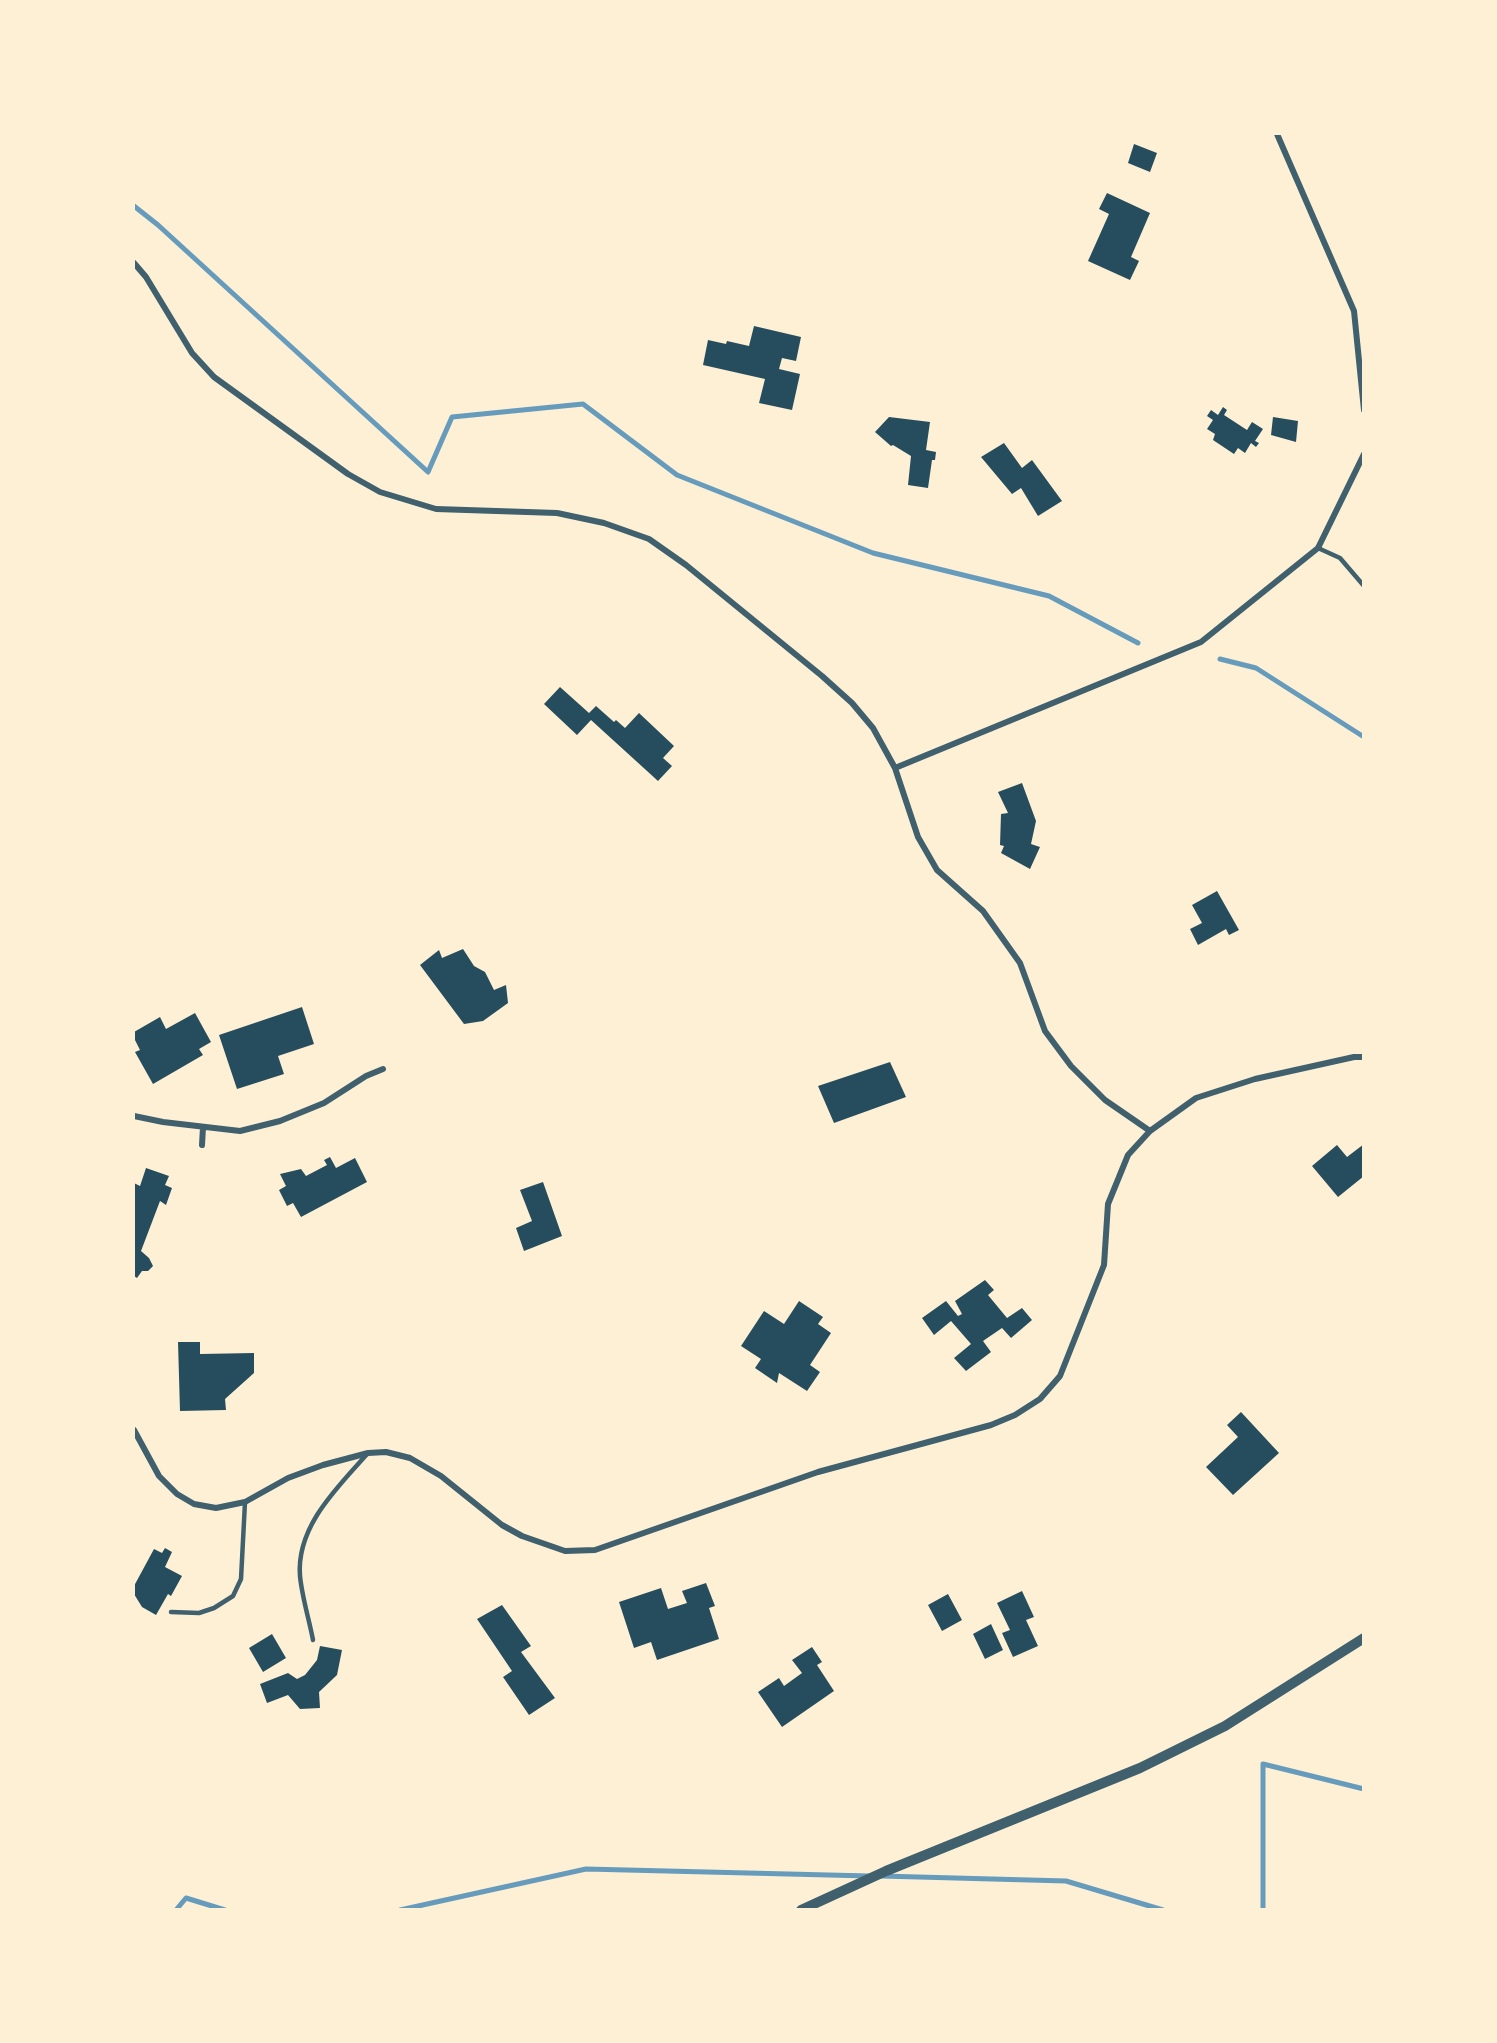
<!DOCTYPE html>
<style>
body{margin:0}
#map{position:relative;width:1497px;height:2043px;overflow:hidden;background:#fdf0d5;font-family:Merriweather,serif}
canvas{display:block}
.frame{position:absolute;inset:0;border:135px solid #fdf0d5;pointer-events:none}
</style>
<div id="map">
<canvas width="1497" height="2043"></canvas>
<div class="frame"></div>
</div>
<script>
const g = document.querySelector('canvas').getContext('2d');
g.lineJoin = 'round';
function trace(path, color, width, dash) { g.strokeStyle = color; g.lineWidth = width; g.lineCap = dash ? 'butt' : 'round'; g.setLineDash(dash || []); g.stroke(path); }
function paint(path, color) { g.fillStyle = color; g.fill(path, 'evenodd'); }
trace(new Path2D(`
 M134,206L158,225L428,472L452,417L583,404L677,475L873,553L1049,596L1138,643
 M1220,659L1256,668L1364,737
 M881,1876L1066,1881L1163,1910
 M176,1910L186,1898L225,1910
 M400,1910L586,1869L869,1876
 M1263,1910V1764L1364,1789`), '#669bbc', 5);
paint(new Path2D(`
 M1134,144L1157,153L1150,172L1128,163Z
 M1107,193L1150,213L1131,257L1139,261L1130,280L1088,261L1109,214L1099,209Z
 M754,326L801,337L796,361L782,358L779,369L800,374L792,410L759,403L765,379L703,365L708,340L726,344L727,341L749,346Z
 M1223,407L1227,410L1224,415L1247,430L1252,422L1263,429L1255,441L1259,443L1256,447L1251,443L1245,453L1238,448L1234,454L1213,440L1215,434L1207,429L1213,420L1207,416L1211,410L1218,415Z
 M889,417L930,422L926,450L936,452L935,460H932L928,488L908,485L911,456L893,445L891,446L875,432Z
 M1273,417L1298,421L1296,442L1271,435Z
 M1004,443L1022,468L1032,460L1062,501L1038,516L1021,488L1012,494L981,457Z
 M560,687L589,713L596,706L614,722L616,720L625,728L639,713L674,746L663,758L672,766L658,781L591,720L577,735L544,704Z
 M1022,783L1036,821L1031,844L1040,847L1030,869L1001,853L1004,846L1000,845L1001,814L1008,813L998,792Z
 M1217,891L1239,930L1229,935L1226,929L1198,945L1190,929L1202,923L1192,905Z
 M463,949L474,966L485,972L494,990L506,985L508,1003L483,1021L464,1024L420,965L439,950L442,958Z
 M302,1007L314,1044L278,1056L284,1074L237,1089L219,1035Z
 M195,1013L211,1042L199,1049L203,1055L153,1084L135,1052L140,1050L134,1038V1032L160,1017L166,1029Z
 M890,1062L906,1097L834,1123L818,1086Z
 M1364,1144V1176L1338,1197L1312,1166L1337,1145L1347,1157Z
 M330,1157L336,1168L355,1158L367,1182L301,1217L293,1203L287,1206L279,1190L286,1186L280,1174L301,1169L306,1176L327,1165L324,1160Z
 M146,1168L169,1176L165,1185L172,1188L166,1205L160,1201L141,1251L149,1258L153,1266L148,1271H142L137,1278L134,1276V1183L140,1186Z
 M543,1182L562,1236L524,1251L516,1228L532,1221L520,1190Z
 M985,1280L994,1290L988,1295L1007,1318L1022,1308L1032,1320L1011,1338L1002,1328L983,1341L991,1352L966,1371L954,1358L971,1344L951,1321L934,1335L922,1318L946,1301L958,1316L962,1314L955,1301Z
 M799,1301L823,1317L818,1324L831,1333L810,1365L820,1372L807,1391L779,1373L777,1383L755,1368L761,1359L741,1346L764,1311L784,1324Z
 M178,1342H200V1354L254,1353V1373L225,1399L226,1410L180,1411Z
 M1241,1412L1279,1453L1233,1495L1206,1467L1238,1437L1227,1425Z
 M165,1548L172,1552L165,1567L182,1576L171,1596L168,1594L156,1615L142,1607L134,1594V1586L154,1549L162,1553Z
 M706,1583L715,1606L709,1608L719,1639L657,1660L651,1642L634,1648L619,1602L661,1588L668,1609L687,1603L682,1591Z
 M1022,1591L1034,1617L1026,1620L1038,1646L1013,1657L1002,1633L1010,1630L997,1603Z
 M948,1594L962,1620L942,1631L928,1605Z
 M502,1605L531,1646L521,1652L555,1698L529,1715L503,1677L512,1671L477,1619Z
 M991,1624L1003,1650L985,1659L973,1634Z
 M272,1634L286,1658L263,1672L249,1648Z
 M320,1646L342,1650L337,1675L319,1692L320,1708L300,1709L288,1695L267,1703L260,1684L288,1673L297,1679L305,1675L317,1660Z
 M812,1647L822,1662L817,1665L834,1691L782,1727L758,1692L779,1678L784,1686L802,1673L792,1660Z`), '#264d5e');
trace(new Path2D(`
 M1318,548L1340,558L1364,586
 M171,1612L199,1613L214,1608L233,1596L241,1579L245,1502
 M313,1640C309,1619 302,1597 300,1576C296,1526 338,1487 368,1453`), '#3f606c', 4.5);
trace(new Path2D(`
 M1277,134L1354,311L1364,410
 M134,263L146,277L192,353L214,377L348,474L380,492L436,509L557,513L604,523L649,539L686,565L822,676L852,703L873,728L895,768L918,837L937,870L983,911L1020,963L1045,1031L1071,1066L1105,1100L1150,1131
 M895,768L1201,642L1318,548L1364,454
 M134,1116L163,1122L240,1131L280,1121L324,1103L366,1076L383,1069
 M202,1145L203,1127
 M134,1430L159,1476L177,1494L194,1504L216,1508L245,1502L288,1478L323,1465L368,1453L386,1452L410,1458L441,1476L502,1525L522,1536L565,1551L595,1550L818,1472L991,1425L1015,1415L1040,1399L1060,1376L1104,1265L1108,1204L1128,1155L1150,1131L1196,1098L1255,1079L1354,1057H1364`), '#3f606c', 6);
trace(new Path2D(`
 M801,1910L886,1871L1140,1768L1225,1726L1364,1638`), '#3f606c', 10);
</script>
